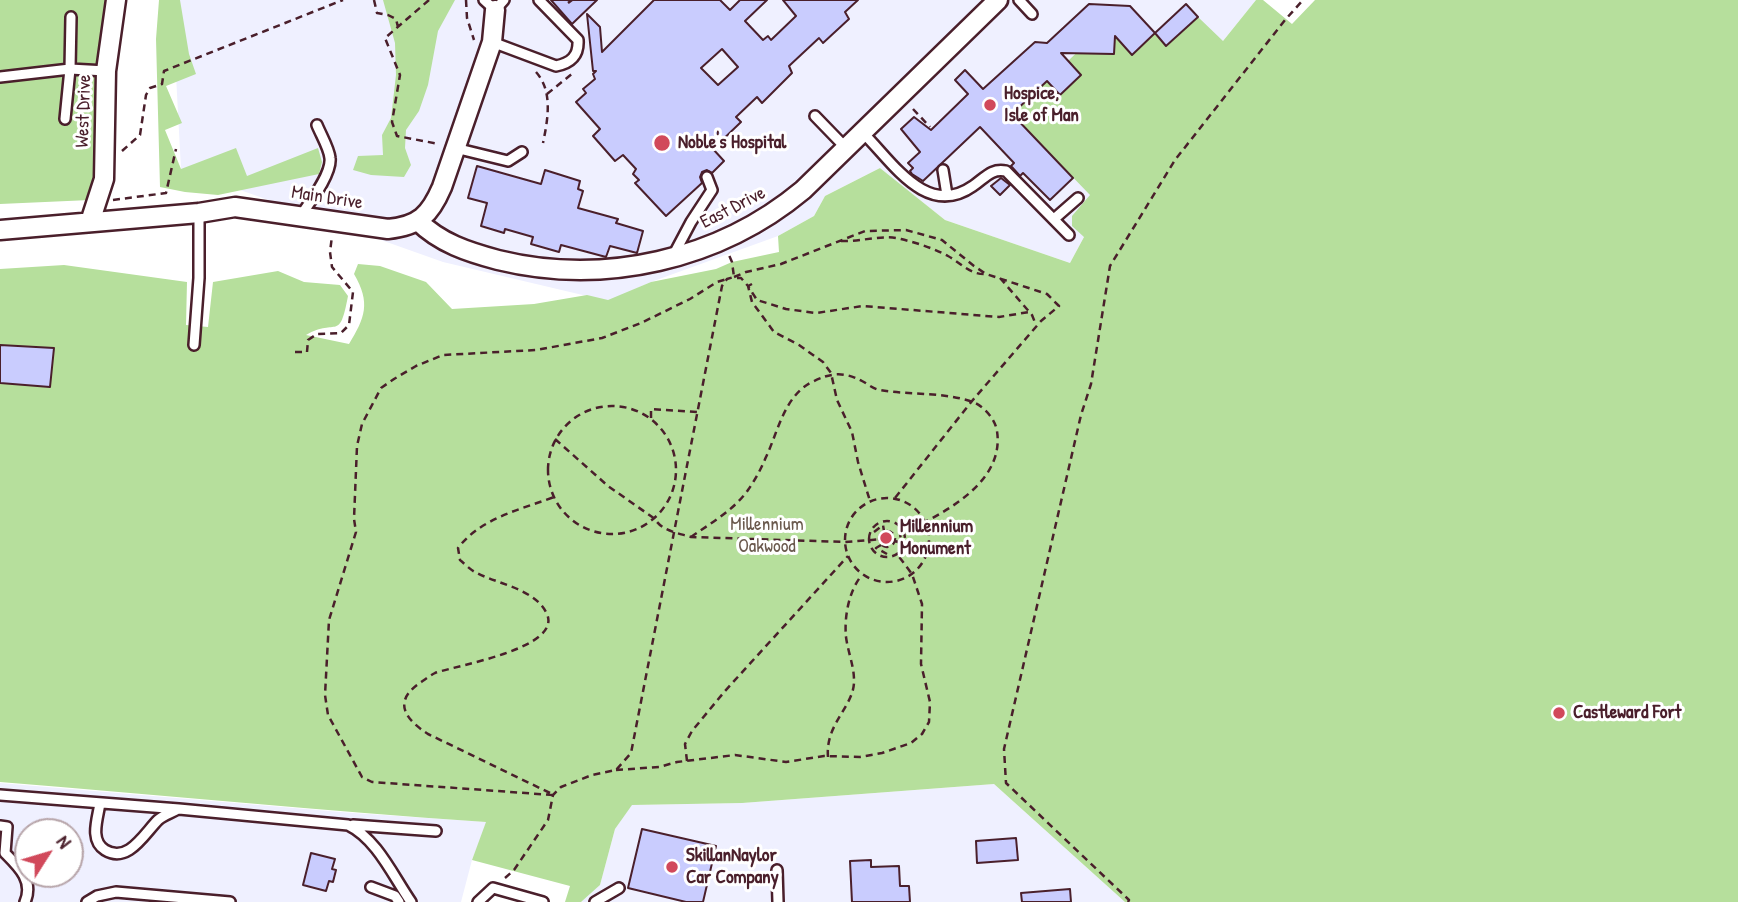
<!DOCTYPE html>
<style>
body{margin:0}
#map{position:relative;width:1738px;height:902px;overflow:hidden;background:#fff;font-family:"Patrick Hand",sans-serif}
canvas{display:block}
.north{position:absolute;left:14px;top:818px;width:70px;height:70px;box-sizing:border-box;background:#fff;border:2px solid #b7a5aa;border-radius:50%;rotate:53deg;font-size:19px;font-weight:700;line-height:28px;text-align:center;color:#4a1f2b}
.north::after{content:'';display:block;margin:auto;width:24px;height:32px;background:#d1495b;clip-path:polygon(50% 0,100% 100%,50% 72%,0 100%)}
</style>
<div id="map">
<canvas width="1738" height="902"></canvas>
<div class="north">N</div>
</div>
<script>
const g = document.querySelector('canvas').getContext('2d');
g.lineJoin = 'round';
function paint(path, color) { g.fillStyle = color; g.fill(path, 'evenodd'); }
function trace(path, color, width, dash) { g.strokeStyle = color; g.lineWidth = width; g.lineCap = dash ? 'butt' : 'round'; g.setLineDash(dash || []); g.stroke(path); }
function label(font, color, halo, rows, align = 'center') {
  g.font = font + ' "Patrick Hand",sans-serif'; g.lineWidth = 6; g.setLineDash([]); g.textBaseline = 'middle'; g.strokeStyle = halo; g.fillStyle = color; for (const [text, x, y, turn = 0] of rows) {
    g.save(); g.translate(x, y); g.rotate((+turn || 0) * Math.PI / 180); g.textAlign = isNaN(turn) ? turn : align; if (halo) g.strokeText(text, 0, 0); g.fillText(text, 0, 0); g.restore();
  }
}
paint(new Path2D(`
 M172,0H1256L1160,119L1096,214L1070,263L945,220L880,168L825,196L814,216L778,236L651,282L608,301L443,262L181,169Z
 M0,783L353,813L487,822L472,860L461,902H0ZM28,832H70V874H28Z
 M994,784L1125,902H581L600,885L615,829L631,805L742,803Z`), '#eff0ff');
paint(new Path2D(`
 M0,0H108L100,56V182L90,200L0,204Z
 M159,0H180L189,54L196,74L166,86L182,123L165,130L181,169L236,148L247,176L318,148L322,162L319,174L218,195L185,192L160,187L156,39Z
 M383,0H455L438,31L428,85L419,111L406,130L405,148L411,165L404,177L371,175L353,170L358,156L383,155L382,135L391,118L396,75L395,43Z
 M1256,0H1263L1292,24L1315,0H1738V902H1125L994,784L742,803L632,805L615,829L600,885L581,902H565L570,886L472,860L486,822C324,811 162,795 0,782V269L64,265L187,282L186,325L208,327L213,282L278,271L304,282L340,285L348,296C339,343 338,317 306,335L349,344C365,318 371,303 354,274L358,264L380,266L426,282L452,309L534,304L587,295L608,300L651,282L716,269L732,262L779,252L778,236L814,216L825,196L880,168L945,220L1070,263L1084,237L1072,226V216L1090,195L1012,114L1047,81L1061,95L1081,75L1068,61L1094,36V54H1114L1115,36L1132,54L1155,33L1167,46L1198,17L1223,41Z`), '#b6df9c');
const building = new Path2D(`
 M551,0H597L572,24Z
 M654,0H720L730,10L740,0H767L745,21L763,40L768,36L771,40L796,16L783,0H858L845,12L849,19L823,43L819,38L789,66L792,73L762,103L757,97L736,117L741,122L713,149L724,161L712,173L707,170L702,172L700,177L702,183L666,216L635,183L639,180L633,174L636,169L623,155L615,161L593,136L600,129L576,102L586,93L583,89L595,79L593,74L596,71H593L587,14L600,27L602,52ZM722,49L738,67L718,85L701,68Z
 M1089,4L1130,6L1155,33L1132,55L1115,36L1114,54L1061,53L1081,75L1060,95L1047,81L1012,114L1073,178L1050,200L1023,173L1020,176L1011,166L1014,163L980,127L923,181L912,174L910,171L913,168L908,163L920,152L901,129L914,117L931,130L968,94L955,80L965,70L983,89L1035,42L1047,43Z
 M1186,4L1198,17L1166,46L1155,33Z
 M477,166L541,184L545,170L580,181L578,189L583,191L578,208L618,219L616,223L643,231L637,253L610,246L606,257L561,245L559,252L531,244L533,237L505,229L504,233L481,226L487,203L468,198Z
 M1001,178L1010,185L1000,195L991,186Z
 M0,345L54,348L50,387L0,383Z
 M642,829L716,846L703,902H686L628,888Z
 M1016,838L1018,860L977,863L976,841Z
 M311,853L335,859L332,869L336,870L333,882L329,881L326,891L303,885Z
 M871,860V867L899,866L900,886H909L910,902H852L850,861Z
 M1070,889L1071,902H1022L1021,893Z`);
paint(building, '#c9ccfe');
trace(building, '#4a1f2b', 2);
const service = new Path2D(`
 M484,0L495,10L504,0
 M1019,0L1032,14
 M492,42L556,66C571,63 579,56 578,40L539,0
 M0,77L70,69L106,71
 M815,116L846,148
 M65,119L70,69L71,17
 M863,133C892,161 926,219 973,186C985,178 991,168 1006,171L1069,235
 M455,148L508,161L522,152
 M943,170L947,195
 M301,215C310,202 332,174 330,158C329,148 321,135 317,125
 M1054,219L1078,198
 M674,254L691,222L712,190L707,177
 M194,345L199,278V213
 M0,795L179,809L348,825C377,839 393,876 411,902
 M100,803C98,818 89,840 105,850C128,864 144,834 158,820C163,815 171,813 178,809
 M353,825L436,831
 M0,826L7,827L5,853C19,867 34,881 25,902
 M777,870L778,902
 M371,887L395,896L399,902
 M87,902L97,896L116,892L230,902
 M478,902L493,888L543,902
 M595,902L619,888`);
const minor = new Path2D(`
 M418,221C440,243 468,252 498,260C604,286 719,260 803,190L998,0
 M90,222L104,179L106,71L116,0
 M0,230L199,213L235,207L388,229C419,226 430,215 442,187L492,42L495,10`);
trace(service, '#4a1f2b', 14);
trace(minor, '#4a1f2b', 23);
trace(new Path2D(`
 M374,0L377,13L388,15L396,19L398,27
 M429,0L385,38L400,75L392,122L397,136L439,144
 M466,0L467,18L474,40
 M568,3L572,0
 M536,72C553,91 548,119 543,143
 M547,94L573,73
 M913,109L930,127
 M122,151L140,135L146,95L150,88L162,84L164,71L343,0
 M113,200L166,193L176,149
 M841,241C861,242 883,234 901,239C917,243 933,248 948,256C961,263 970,275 986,274
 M734,277L746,272L781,264L865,231L906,230L942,240L974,266L986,274L1047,294L1059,306L1041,321L972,401L895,498
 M737,278H741L748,286L752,302L774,332L799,345L823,362L831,373L837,400L852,432L858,462L870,501
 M1000,278L1032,315L1036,325
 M752,284L748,286L757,300L786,309L816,313L863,306L999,317L1029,312
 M295,352H307L308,340L317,334L341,333L349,325L353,292L332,267L330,252L332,236
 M548 470a64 64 0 1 1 128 0a64 64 0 1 1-128 0Z
 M651,418V409L698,412
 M555,439L608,486L655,519C662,531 678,533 691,537L845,542L884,539
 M845 540a42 42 0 1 1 84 0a42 42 0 1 1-84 0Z
 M869 539a18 18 0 1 1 36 0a18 18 0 1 1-36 0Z
 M879 539a8 8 0 1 1 16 0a8 8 0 1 1-16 0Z
 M874,532L883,525L884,531
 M691,537C711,523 734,510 748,490C755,480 761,469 766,457C778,432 784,396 812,382C830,373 843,371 862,381C868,384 873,389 880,390C909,395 941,392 970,401C982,404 995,418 997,431C1005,483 943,514 904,532
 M895,541L901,543L900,532
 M881,545L876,548L887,554
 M828,757C825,723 855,706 854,680C854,666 848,652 846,637C844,617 849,590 862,575
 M687,761L685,744L692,731L725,691L848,556
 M616,770L659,767L677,762L735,755L786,762L824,756L860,757L882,753L911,743L922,734L929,722L930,702L921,664L922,604L912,574L897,554
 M550,793L428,734C408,721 392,704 417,685C423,681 429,676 435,673C457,665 566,648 546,612C534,589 498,584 477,573C470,570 465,564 460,560L458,548C481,518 519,510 554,497
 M553,795L372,782L362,777L328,715L325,695L329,620L356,532L354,519L357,446L362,424L381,388L394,379L416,366L443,355L536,350L602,338L641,323L690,299L717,282L727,279
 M505,878L514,870L548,820L553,795L561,787L592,775L616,770L631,753L722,286L727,279L734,277L732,262L728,253
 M1128,902L1129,900L1006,783L1004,749L1081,415L1091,384L1110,266L1175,160L1285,20L1303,0`), '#4a1f2b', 2.5, [7, 5]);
trace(service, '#fff', 9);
trace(minor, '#fff', 18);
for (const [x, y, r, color] of [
 [990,105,7,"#d1495b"],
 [662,143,9,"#d1495b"],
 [886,538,7,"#d1495b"],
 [1559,713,7,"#d1495b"],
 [672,867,7,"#d1495b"]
]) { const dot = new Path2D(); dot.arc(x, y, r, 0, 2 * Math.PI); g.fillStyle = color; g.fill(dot); trace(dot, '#fff', 2.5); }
label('bold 19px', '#4a1f2b', '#fff', [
 ["Hospice,",1004,94],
 ["Isle of Man",1004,116],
 ["Noble's Hospital",678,143],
 ["Millennium",900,527],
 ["Monument",900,549],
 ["Castleward Fort",1573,713],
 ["SkillanNaylor",686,856],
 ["Car Company",686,878]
], 'left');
label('19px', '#4a1f2b', '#fff', [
 ["West Drive",84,111,-88],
 ["Main Drive",327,198,9],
 ["East Drive",733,208,-27]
]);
label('19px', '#6a594d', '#fff', [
 ["Millennium",767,525],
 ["Oakwood",767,547]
]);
</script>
